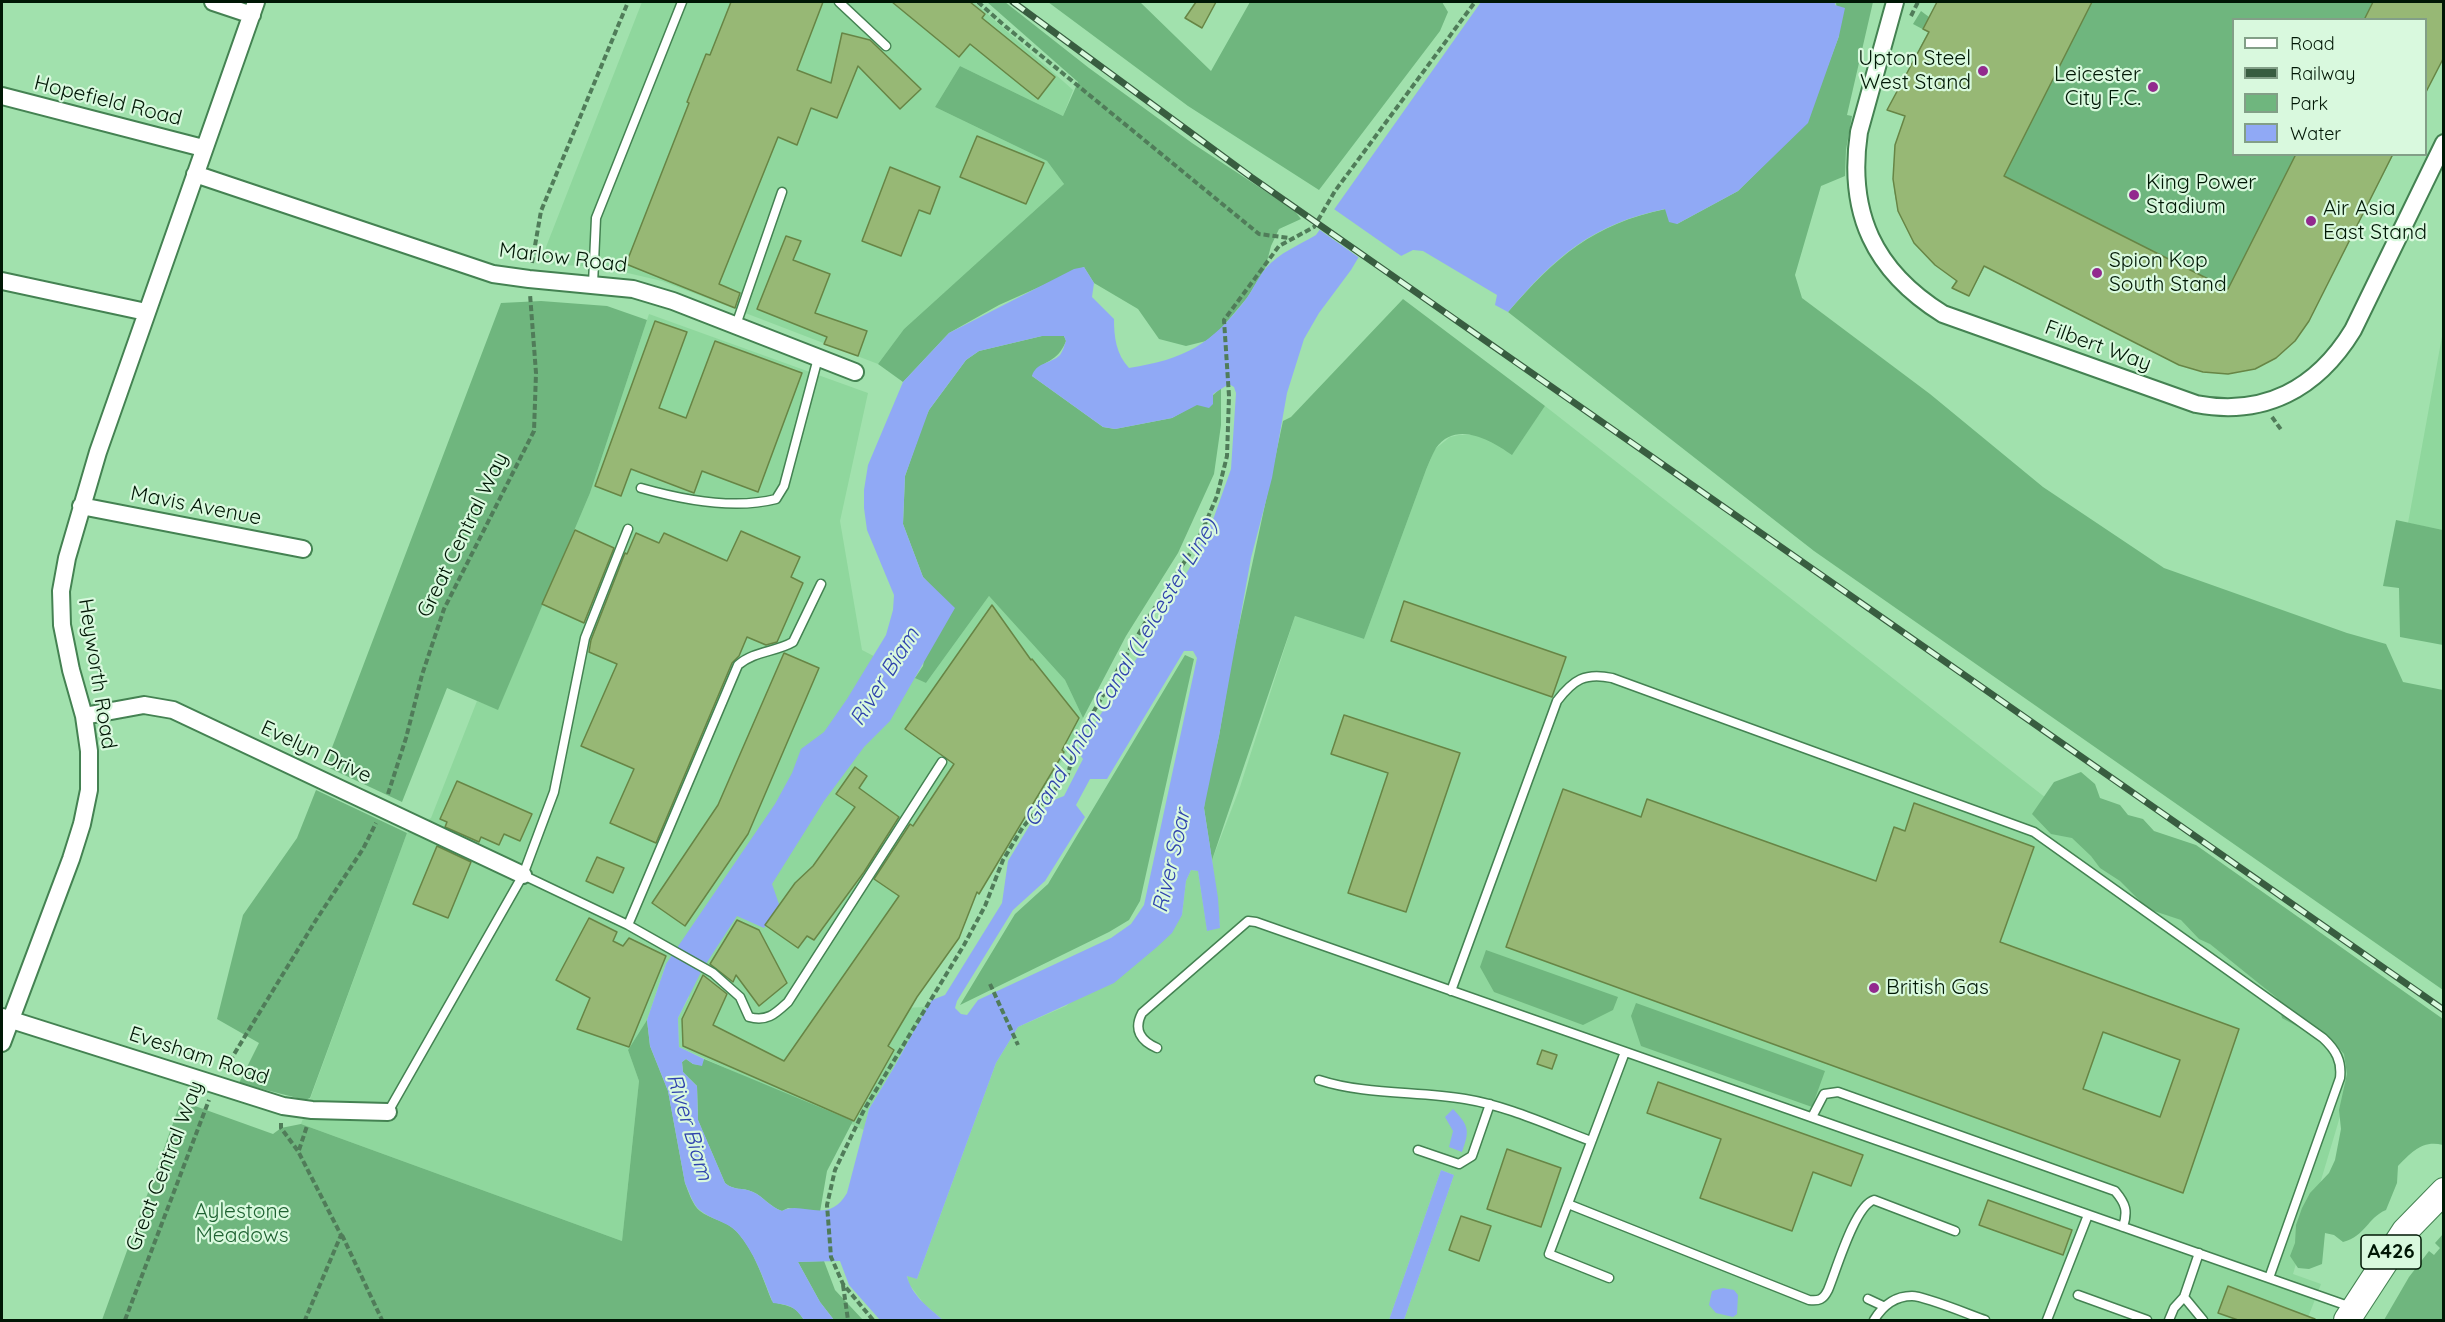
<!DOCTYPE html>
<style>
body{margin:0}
#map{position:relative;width:2445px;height:1322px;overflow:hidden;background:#a1e1ad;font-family:Quicksand,sans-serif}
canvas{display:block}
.frame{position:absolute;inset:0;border:3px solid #001705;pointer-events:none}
.legend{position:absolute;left:2232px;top:18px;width:195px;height:138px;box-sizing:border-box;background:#d9f9de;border:2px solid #829f87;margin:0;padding:8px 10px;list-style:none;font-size:18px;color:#001705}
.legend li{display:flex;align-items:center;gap:12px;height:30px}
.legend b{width:30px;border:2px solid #829f87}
</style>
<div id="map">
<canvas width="2445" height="1322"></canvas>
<div class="frame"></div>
<ul class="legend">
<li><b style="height:8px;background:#fff"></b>Road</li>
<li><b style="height:8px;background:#385d40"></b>Railway</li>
<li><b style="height:16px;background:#6fb67e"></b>Park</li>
<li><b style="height:16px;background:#90a9f5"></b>Water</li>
</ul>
</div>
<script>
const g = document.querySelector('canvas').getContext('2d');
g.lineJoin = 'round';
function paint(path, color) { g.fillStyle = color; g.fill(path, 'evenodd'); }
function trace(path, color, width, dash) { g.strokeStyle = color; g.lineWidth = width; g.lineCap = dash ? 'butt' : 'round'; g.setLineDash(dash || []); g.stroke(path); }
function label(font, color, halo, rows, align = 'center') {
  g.font = font + ' Quicksand,sans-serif'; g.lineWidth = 4.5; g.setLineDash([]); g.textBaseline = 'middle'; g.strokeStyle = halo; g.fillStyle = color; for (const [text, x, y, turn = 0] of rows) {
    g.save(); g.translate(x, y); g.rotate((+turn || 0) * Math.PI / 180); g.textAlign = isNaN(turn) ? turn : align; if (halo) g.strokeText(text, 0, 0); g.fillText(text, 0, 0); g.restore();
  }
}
paint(new Path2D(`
 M642,2H974L1073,90L1063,116L960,66L935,107L1047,161L1064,184L904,329L878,364L662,281L602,267L543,264L546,247Z
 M649,314L868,393L840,521L862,650L926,683L989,596L1065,680L1083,718L1065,756L902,1008L927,1007L893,1069L869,1109L864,1130L679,1047L678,1018L689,997L666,964L647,1020L628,1050L639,1081L622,1241L301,1124L407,833L431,818L477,701L498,709L590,493Z
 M2443,331V530L2408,523Z
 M1545,406L2354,1039L2356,1063L2293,1274L2321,1284L2307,1320H1404L1454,1175L1441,1170L1389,1320H943L924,1304L909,1284L907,1275L917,1279L996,1063L1018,1027L1066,1006L1182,915L1186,881L1191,870L1198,871L1207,930L1220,927L1212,860L1239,790L1295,616L1364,639L1426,470L1435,449L1450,437L1459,435H1478L1490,440L1512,454Z`), '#8fd79d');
paint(new Path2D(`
 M987,2H1005L1089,68L1192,143L1294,210L1301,219L1279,229L1271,246L1265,269L1247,298L1220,330L1206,341L1186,346L1159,339L1138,309L1094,283L1084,267L999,305L949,333L903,382L878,364L904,329L1064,184L1047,161L935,107L960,66L1063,116L1078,82Z
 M1048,2H1140L1211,71L1250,2H1442L1448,12L1440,31L1319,190L1188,106Z
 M1836,2H1873L1847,115L1852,116L1846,150L1845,176L1821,186L1795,275L1802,298L1930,394L2043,487L2164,568L2347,633L2386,644L2403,682L2443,690V990L1814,551L1508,312C1556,257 1593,224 1666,209L1677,224L1738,191L1784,145L1828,65L1839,36Z
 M1937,2H2443V57L2426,92V20H2234V154L2393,155L2309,321C2275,371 2237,382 2179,365L1985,266L1969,296L1952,288L1956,280C1895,236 1880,188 1905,116L1887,110L1928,32L1913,24L1921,11L1929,17Z
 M1403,299L1545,406L1512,455C1491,440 1456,420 1436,448C1432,455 1429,463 1426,470L1364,639L1295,616L1212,860L1204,808L1206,792L1219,736L1232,658L1283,421L1291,417Z
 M541,301L607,306L647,320L590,493L498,710L447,688L402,802L325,766L501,303Z
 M1042,336H1064L1066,341C1057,364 1044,358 1032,376L1103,427L1115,429L1172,418L1197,404L1202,405L1221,388V425L1214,474L1178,553L1126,636L1083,718L1065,680L989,596L926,683L915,678L923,666L936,591L923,577L903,524L905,476L924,421L929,410L966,360L979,351Z
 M2396,520L2443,530V645L2400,637L2399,588L2383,586Z
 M1185,655L1194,659L1140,901L1129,920L1109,932L960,1005L1015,914L1048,884Z
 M2081,772L2095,784L2100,798L2120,805L2128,815L2143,819L2154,831L2196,845L2443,1019V1145C2422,1140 2412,1152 2398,1166L2397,1183L2386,1210C2367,1218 2366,1236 2343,1242L2334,1235L2325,1233L2322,1264L2309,1269L2298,1268L2290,1256L2295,1243L2296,1225L2302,1208L2310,1193L2329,1173L2335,1160L2341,1129L2339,1110L2347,1074L2344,1054L2327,1035L2302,1029L2282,1018L2277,998L2210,944L2199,939L2181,920L2148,909L2120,881L2100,868L2091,856L2072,838L2051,834L2032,814L2054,782Z
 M316,790L407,833L310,1098L305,1100L239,1083L259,1043L217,1019L243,915L297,838Z
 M1486,950L1618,997L1613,1010L1583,1025L1494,992L1480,967Z
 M1636,1003L1825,1071L1812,1107L1641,1046L1631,1016Z
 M647,1020L650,1046L668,1091L685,1183C688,1191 693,1206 700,1211C710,1219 725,1220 736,1231C755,1251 762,1277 772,1301C789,1308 793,1303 804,1320H102L181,1101L273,1134L281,1128L301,1124L622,1241L639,1081L628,1050Z
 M686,1059L693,1064L701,1065L704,1059L853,1121L827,1171L820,1212L788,1208L782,1211C770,1207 764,1197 753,1192C742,1187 734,1191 725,1183L698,1120L697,1086L683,1072L682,1062Z
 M2443,1234V1320H2384L2409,1277L2429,1251L2434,1255L2440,1248L2435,1243Z
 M824,1261L835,1290L863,1320H834L820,1302L798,1262Z`), '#6fb67e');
paint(new Path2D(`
 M1481,2H1836L1835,5L1845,8L1839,36L1808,123L1738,191L1677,224L1669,222L1665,209C1592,224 1555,257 1508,312L1495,305L1497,295L1423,251L1413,250L1401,256L1370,238L1351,270L1319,313L1304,339L1287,393L1272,478L1251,558L1219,736L1204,808L1218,898L1220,928L1207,931L1198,871L1191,870L1186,881L1182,915L1172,933L1157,947L1114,983L1018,1027L996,1063L917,1279L907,1276C911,1295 929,1308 943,1320H880L849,1285L840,1261L798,1262L820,1302L834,1320H804C795,1306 789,1305 773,1303C763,1278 755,1253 737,1232C726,1221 712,1220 701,1211C693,1206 689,1191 685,1183L668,1091L650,1046L647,1020L666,964L775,804L792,773L801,749L824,732L847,699L886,635L893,610L894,595L867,530L864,508V490L868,465L903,382L949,333L1074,269L1084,267L1094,283L1092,297L1114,319C1114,337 1116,354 1129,368C1185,359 1211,345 1246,299C1253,290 1258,277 1266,268C1279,253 1299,245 1316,235ZM1042,336H1064L1066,341C1064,346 1063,351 1060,355C1051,364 1036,362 1032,376L1103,427L1115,429L1172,418L1197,405L1209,408L1213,404V394L1229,384L1234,387L1236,393L1231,469L1214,517L1189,569L1171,598L1153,633L1077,751L1083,759L1064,796L1051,801L1031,823L1008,861L1002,903L945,995L932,1000L927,1007L893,1069L869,1109L847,1193C828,1226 802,1200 782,1211C770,1207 764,1197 753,1192C742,1187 734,1191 725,1183L698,1120L697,1086L683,1072L682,1062L686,1059L693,1064L702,1066L704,1059L679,1047L678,1018L702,970L737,916L764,928L780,907L772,884L824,801L864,747L890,721L955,608L923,577L903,524L905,476L929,410L966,360L979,351ZM1184,651H1193L1197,658L1144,905L1131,924L1111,938L978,1000L967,1015L961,1014L955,1008L957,1001L1013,910L1045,881L1085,817L1076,805L1090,779H1107Z
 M1453,1109C1469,1126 1470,1130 1462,1152L1449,1147L1453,1131L1445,1117Z
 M1441,1170L1454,1175L1404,1320H1389Z
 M1723,1288L1734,1290L1738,1295L1737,1314L1733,1317L1716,1313L1709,1305L1712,1291Z`), '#90a9f5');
paint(new Path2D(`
 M1331,207L1404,258H1400L1371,241L1361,259L1317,228Z`), '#a1e1ad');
const building = new Path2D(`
 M731,2H823L797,70L831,83L842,33L870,40L921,89L900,109L858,66L837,118L811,108L797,145L778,137L719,284L740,293L735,308L626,264L689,103L687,102L706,54L710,55Z
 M892,2H970L985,14L982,18L1055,77L1038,99L970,44L959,57Z
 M1196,2H1216L1202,28L1185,18Z
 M1937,2H2092L2004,176L2228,289L2296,154H2393L2309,321L2295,341L2276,358L2255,369L2228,374L2203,372L2179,365L1984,266L1969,296L1952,288L1957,281L1935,265L1914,243L1898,211L1893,179L1895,145L1905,116L1887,110L1929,32L1923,29Z
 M2373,2H2444V57L2426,92V20H2364Z
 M977,136L1044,163L1026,204L960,177Z
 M890,167L940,187L930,214L919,210L901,256L862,241Z
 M786,236L801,241L793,260L830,274L815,313L867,331L858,356L824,344L827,337L757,309Z
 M655,321L687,332L659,408L686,418L715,341L802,373L758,492L702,471L694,493L631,469L621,496L595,486Z
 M575,530L614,548L584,623L542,604Z
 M741,531L800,557L791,577L803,583L777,642L766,645L747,637L739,656L732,663L656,843L610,823L634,769L581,746L617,664L589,652L591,640L625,553L627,554L636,533L659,543L664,533L727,561Z
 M1404,601L1566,657L1552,697L1391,641Z
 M992,605L1031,660L1032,659L1079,718L1062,750L1064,752L979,894L977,892L959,938L917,997L888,1046L894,1050L854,1121L683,1046L682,1019L703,975L727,994L713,1025L784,1061L899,896L874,879L910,824L913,826L954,764L905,729Z
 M784,653L819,668L748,834L685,926L652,903L718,805Z
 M1344,715L1460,753L1406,912L1348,893L1388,773L1331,754Z
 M855,767L867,776L859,788L899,817L864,872L814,940L807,936L798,948L765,925L795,883L813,866L855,807L836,794Z
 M457,781L532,814L520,841L504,834L499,845L481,837L479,842L445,827L447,822L440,819Z
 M1563,789L1641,817L1647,799L1876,881L1894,827L1905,831L1914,803L2034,847L2000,942L2239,1029L2183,1193L1506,947ZM2103,1032L2180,1060L2160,1117L2083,1089Z
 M437,846L471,862L448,918L413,904Z
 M597,857L624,868L613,893L586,881Z
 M589,918L617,932L613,941L623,946L629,938L666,956L629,1047L577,1029L590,998L556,980Z
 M737,920L759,930L787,983L759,1006L736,975L733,982L710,964Z
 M1542,1050L1557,1055L1552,1069L1537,1064Z
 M1658,1082L1863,1155L1851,1186L1813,1172L1792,1231L1700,1198L1721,1139L1647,1113Z
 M1507,1149L1561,1168L1541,1227L1487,1209Z
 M1988,1200L2072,1230L2063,1255L1979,1225Z
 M1461,1216L1491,1226L1479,1261L1449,1250Z
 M2228,1286L2315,1319V1320H2238L2218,1313Z`);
paint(building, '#97b875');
trace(building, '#678545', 1.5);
const lane = new Path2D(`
 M839,2L886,46
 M593,284L596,218L682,2
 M736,325L782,192
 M641,488C683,500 733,510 776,499L784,486L818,358
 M523,875L628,925L713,973L740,997L749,1017C767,1022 775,1014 788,1002L942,762
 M628,925L738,665C754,651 776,652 793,642L821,584
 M1451,991L1557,701C1573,680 1585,672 1612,678L2034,832L2323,1038C2336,1050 2342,1061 2340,1078L2269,1278
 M1157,1048C1141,1041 1133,1030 1142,1013L1248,921L1256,922L2351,1307
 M1319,1080C1365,1095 1417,1091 1465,1099C1508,1106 1550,1126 1591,1141
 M388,1112L523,875L554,792L585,638L628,529
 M1812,1117L1824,1094L1838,1092L2115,1191C2126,1204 2128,1211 2123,1227
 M1418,1150L1459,1164L1472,1156L1490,1104
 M1568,1204L1809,1300C1819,1301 1823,1300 1828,1290C1836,1271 1855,1205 1874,1200L1955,1231
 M1609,1278L1549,1254L1625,1052
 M2078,1295L2147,1320
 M2184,1297L2203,1320
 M1868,1299L1883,1306
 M1874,1320C1882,1307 1894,1296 1912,1296C1925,1296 1970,1315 1985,1320
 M2047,1320L2088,1215
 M2169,1320L2174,1308L2184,1297L2199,1253`);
const street = new Path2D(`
 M213,2L252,15
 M1895,2L1859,132C1847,213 1874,271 1943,314L2196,404C2264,417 2317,389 2353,330L2444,143
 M2,96L203,148
 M195,174L493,274L529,279L633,289L673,301L855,372
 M2,281L146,312
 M81,506L303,549
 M84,716L144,705L173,710L523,875
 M2,1017L283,1106L312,1110L388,1112
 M2,1043L71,859L82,824L89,790V751L84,716L71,670L62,625L61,591L67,558L98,452L256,2`);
const primary = new Path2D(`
 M2347,1320L2405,1231L2444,1191`);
trace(lane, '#448252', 11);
trace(street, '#448252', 20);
trace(primary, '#448252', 28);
trace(new Path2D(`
 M978,2L1005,26L1259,234L1289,238
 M1911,16L1918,2
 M532,263L541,211L628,2
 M2272,417L2282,431
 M388,794L406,738L422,675L444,609L534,431L536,373L530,294
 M990,984L1018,1045
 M225,1069L316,920L363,849L376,823
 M281,1123V1128L298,1151L341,1235L305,1320
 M299,1150L307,1126
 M342,1235L382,1320
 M843,1285L848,1320
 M125,1320L209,1100
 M873,1320L843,1284L831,1257L827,1205L835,1170L864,1110L964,945L985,906L1003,860L1023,827L1068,774L1076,742L1145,623L1196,544L1206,522L1217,496L1227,456L1229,396L1224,320L1279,246L1314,227L1335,191L1475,2`), '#507c59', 4, [6, 3]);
trace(lane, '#fff', 8);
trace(street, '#fff', 16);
trace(primary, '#fff', 26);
const rail = new Path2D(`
 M1013,2L1251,177L2444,1010`);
trace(rail, '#385d40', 7);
trace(rail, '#d9f9de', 4.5, [14]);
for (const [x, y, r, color] of [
 [1983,71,6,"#922a8e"],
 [2153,87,6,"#922a8e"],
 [2134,195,6,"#922a8e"],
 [2311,221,6,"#922a8e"],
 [2097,273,6,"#922a8e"],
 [1874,988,6,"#922a8e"]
]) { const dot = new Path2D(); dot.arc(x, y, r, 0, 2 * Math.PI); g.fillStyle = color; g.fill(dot); trace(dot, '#d9f9de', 2); }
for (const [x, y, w] of [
 [2391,1252,60]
]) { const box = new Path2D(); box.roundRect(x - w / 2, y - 17, w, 34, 4.5); g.fillStyle = '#d9f9de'; g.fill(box); trace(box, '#001705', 1.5); }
label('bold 20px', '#001705', null, [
 ["A426",2391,1252]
]);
label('21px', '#001705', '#d9f9de', [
 ["Upton Steel",1971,59,"right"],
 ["West Stand",1971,83,"right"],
 ["Leicester",2141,75,"right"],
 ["City F.C.",2141,99,"right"],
 ["King Power",2146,183],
 ["Stadium",2146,207],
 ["Air Asia",2323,209],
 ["East Stand",2323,233],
 ["Spion Kop",2109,261],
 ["South Stand",2109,285],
 ["British Gas",1886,988]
], 'left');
label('21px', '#001705', '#d9f9de', [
 ["Hopefield Road",108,101,14],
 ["Marlow Road",563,258,7],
 ["Filbert Way",2098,346,20],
 ["Mavis Avenue",196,506,11],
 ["Great Central Way",463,535,-64],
 ["Heyworth Road",97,674,81],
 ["Evelyn Drive",316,752,25],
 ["Evesham Road",199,1056,18],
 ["Great Central Way",165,1166,-69]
]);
label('21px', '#1f6232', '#d9f9de', [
 ["Aylestone",242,1212],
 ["Meadows",242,1236]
]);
label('italic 22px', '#2f43ad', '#d9f9de', [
 ["Grand Union Canal (Leicester Line)",1121,673,-59],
 ["River Biam",885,677,-58],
 ["River Soar",1172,861,-77],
 ["River Biam",689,1127,73]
]);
</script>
